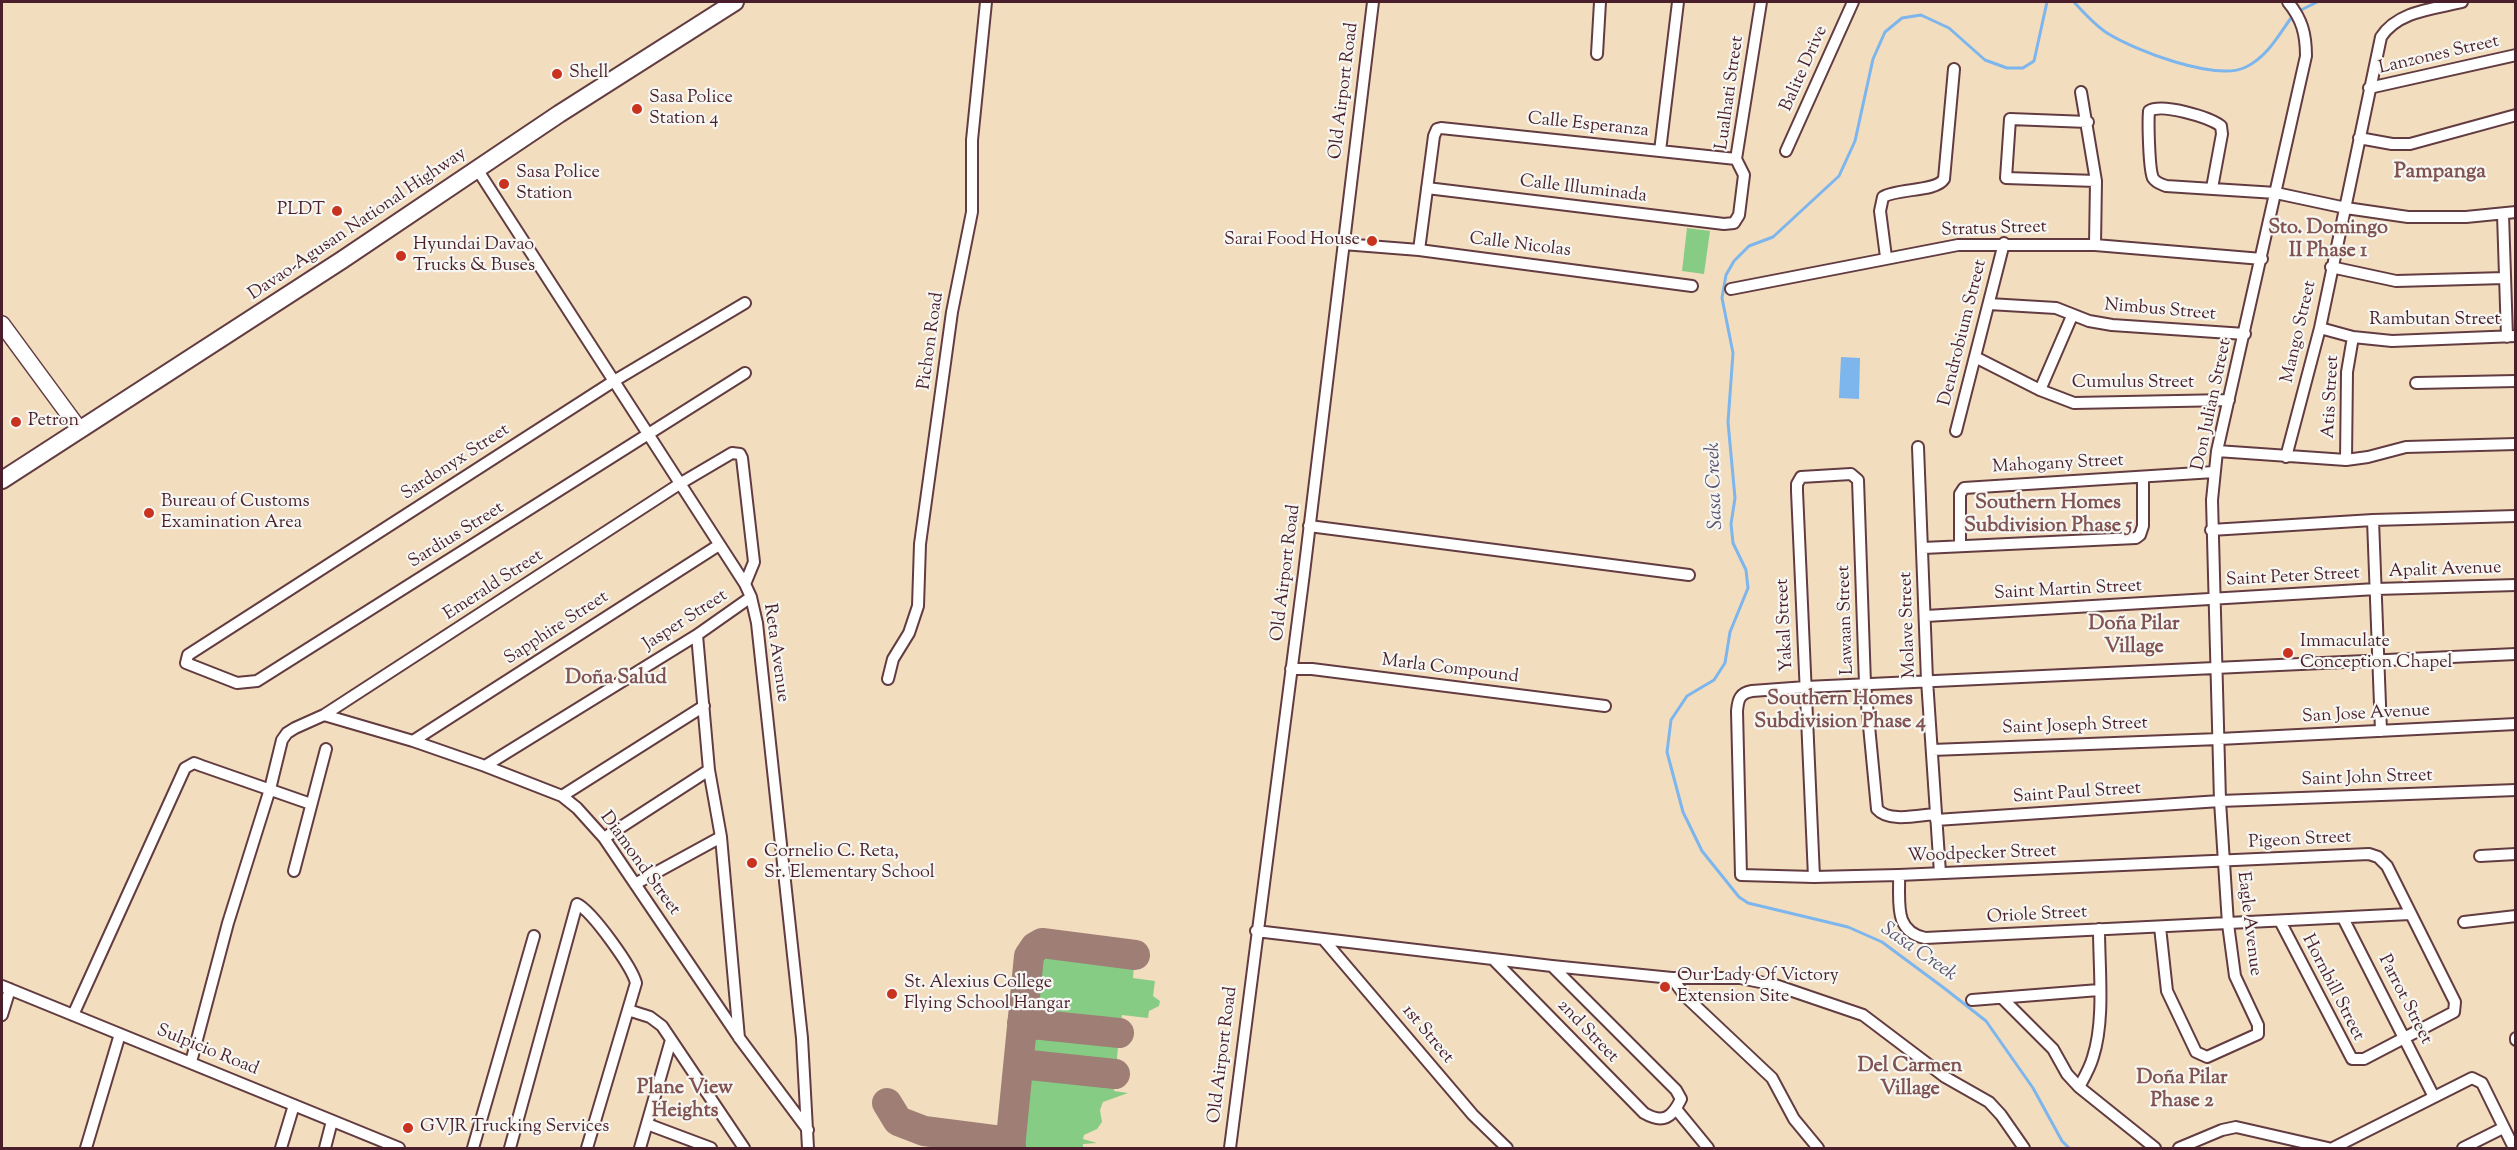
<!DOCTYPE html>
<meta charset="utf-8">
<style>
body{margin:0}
#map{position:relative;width:2517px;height:1150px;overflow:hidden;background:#f3ddbf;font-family:"Sorts Mill Goudy",serif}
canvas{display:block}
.frame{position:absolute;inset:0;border:3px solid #4a1f2b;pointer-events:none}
</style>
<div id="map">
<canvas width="2517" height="1150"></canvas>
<div class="frame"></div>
</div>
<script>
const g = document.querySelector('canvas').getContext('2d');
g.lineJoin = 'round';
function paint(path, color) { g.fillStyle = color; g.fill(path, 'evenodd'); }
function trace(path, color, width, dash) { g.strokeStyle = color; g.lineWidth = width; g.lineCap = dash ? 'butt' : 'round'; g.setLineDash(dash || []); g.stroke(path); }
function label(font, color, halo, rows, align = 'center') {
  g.font = font + ' "Sorts Mill Goudy",serif'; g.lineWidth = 4.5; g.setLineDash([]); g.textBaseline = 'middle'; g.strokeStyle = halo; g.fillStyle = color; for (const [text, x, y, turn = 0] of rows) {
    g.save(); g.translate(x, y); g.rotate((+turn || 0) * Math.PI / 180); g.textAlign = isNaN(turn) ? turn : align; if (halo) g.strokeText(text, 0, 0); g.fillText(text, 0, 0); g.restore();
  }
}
paint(new Path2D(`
 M1687,228L1710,231L1704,274L1682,271Z
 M1047,948L1130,959L1134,965L1133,978L1155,981L1153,996L1160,1001L1159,1006L1149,1011L1148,1018L1122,1015L1120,1029L1087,1025V1020L1073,1019L1072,1024L1033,1020L1040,954Z
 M1032,1026L1071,1030V1034L1086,1036V1032L1119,1035L1116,1070L1029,1059Z
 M1028,1068L1115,1079L1114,1091L1128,1093L1103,1102L1100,1110L1102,1122L1097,1129L1084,1135L1083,1139L1097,1143L1083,1144V1148H1019Z`), '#87cc85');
paint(new Path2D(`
 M1841,357L1860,358L1859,399L1839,398Z`), '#7db5ed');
trace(new Path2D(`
 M2047,2L2034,61L2023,68H2007L1985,60L1949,28L1921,15L1902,18L1885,32L1873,59L1855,141L1839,176L1773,237L1749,246L1734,261L1726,275L1722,298L1733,353L1728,422L1735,498L1731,524L1733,543L1746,570L1748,588L1730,632L1725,663L1714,680L1687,696L1671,720L1667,752L1683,812L1702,851L1739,897L1748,903L1848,927L1882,942L1944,988L1986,1021L2033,1088L2062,1141L2069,1148
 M2074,2C2083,12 2095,25 2107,33C2134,50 2216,82 2246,67C2267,57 2278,36 2291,18
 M2301,10L2317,2`), '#7db5ed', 3);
trace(new Path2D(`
 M1022,1023L1119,1033
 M1020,1064L1115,1074
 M887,1103L898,1121L924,1131L994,1140L1011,1146
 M1010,1148L1029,956L1035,947L1042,943L1135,955`), '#9e7e75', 30);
const street = new Path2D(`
 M1597,54L1600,2
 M2369,88L2516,55
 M2081,92L2096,181L2095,245
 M2088,122L2010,119L2006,178L2096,181
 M2359,138L2392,144H2410L2516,115
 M1660,151L1678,2
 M1786,151L1853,2
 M477,169L745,584L751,597L757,623L802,1038L808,1148
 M1427,188L1724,224L1734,223L1739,215L1744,175L1736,159L1761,2
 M2212,188L2222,134L2221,126C2209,117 2162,103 2149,111C2148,122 2149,170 2153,178C2156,183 2161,184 2166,186L2276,193L2346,208L2408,217H2466L2516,212
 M2503,214L2507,337
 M1343,244L1419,250L1692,286
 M1419,250L1434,136L1437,129L1441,128L1736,159
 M1886,257L1880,211L1883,197C1898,188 1936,192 1944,179L1954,69
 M2331,267L2396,281L2505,278
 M1731,289L1958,245H2095L2262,259
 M745,303L614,381L188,655L186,663L237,683L257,681L745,373
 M1989,304L2056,308L2089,321L2112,325L2245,334
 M2320,328L2353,337L2392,341L2516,336
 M1975,357L2040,390L2074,403L2229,400
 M2416,383L2516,381
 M2040,390L2072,316
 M1956,431L2004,243
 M1918,447L1927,680L1940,873
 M2217,451L2346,460L2368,457L2406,447L2516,444
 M2286,457L2320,328L2381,37C2398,11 2433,9 2462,2
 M2346,460L2347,372L2353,337
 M2373,520L2381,731
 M1309,526L1689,575
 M2211,530L2373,520L2516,516
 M1960,546V494L1964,488L2214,472
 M1923,548L2136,538L2140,535L2143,526V477
 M1926,616L2376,589L2516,585
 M697,635L709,770L721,837L739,1038
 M1291,669H1312L1605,706
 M888,679L893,659L909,633L918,606L920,544L952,312L972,212V140L986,2
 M324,715L413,741L485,766L562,796L577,808L604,838L740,1039L808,1130
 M413,741L719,545
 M1932,750L2219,739L2516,724
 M485,766L697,635L751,597
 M562,796L704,706
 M1936,820L2220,801L2516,790
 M604,838L709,770
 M2480,856L2516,854
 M294,871L326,749
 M1899,875C1900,902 1893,931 1925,938L2410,914
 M1814,877L1797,491V484L1801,477L1851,474L1858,480L1865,684L1877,809C1889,823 1919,815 1936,814
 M635,884L721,837
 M2343,918L2434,1097
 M2280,921L2352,1059H2364L2454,1012L2455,1002L2387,866L2378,857L2369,854L1899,875L1814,877L1741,875L1737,711C1738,699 1740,693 1752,691L1806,687L2516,654
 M2464,922L2516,916
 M2160,927L2167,991L2196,1052L2207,1057L2258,1034V1025L2235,976L2228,924L2220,801L2212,500L2217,451L2306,56C2306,34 2302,19 2288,2
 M1256,931L1552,966L1672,978H1740L1775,985L1863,1015L1945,1077L1989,1102L2001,1115L2024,1148
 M1324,940L1473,1115L1507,1148
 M1493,959L1644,1113C1663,1124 1672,1118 1681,1099L1676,1090L1552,966
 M1672,978L1685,996L1772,1078L1794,1119L1818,1148
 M2,986L399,1148
 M2002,998L2053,1049L2067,1074L2079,1087L2155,1148
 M1972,1000L2099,990
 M628,1010L650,1017L662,1026L744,1148
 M2,1015L10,989
 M73,1015L185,768L194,763L202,766L311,804
 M2516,1038V1040
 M191,1062L228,923L270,789L282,740L287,733L295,728L324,715L681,483L732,453L740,454L742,458L754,562L745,584
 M2079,1087C2084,1078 2090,1068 2093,1057C2105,1020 2099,969 2099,929
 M1676,1109L1708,1148
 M647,1124L711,1148
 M86,1148L120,1034
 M281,1148L294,1105
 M325,1148L332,1121
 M473,1148L534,936
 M510,1148L577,904C592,911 632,967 636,983L587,1148
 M640,1148L671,1040
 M1230,1148L1304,573L1373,2
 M2179,1148L2222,1130L2236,1127L2328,1148
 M2333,1148L2472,1078L2482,1083L2514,1148
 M2463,1148L2503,1128`);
const secondary = new Path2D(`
 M2,324L80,430`);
const primary = new Path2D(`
 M2,480L342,260L559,114L735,2`);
trace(street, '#633c41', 14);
trace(secondary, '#633c41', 18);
trace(primary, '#633c41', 20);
trace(street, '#fff', 10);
trace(secondary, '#fff', 15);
trace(primary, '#fff', 16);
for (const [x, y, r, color] of [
 [557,74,6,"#c8321e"],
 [637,109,6,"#c8321e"],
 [504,184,6,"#c8321e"],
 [337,211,6,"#c8321e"],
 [1372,241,6,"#c8321e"],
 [401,256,6,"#c8321e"],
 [16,422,6,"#c8321e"],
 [149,513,6,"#c8321e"],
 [2288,653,6,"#c8321e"],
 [752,863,6,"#c8321e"],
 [1665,987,6,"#c8321e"],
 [892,994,6,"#c8321e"],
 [408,1128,6,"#c8321e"]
]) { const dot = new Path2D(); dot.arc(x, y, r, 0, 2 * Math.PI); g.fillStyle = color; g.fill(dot); trace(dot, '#f6f6f2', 2); }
label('18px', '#4a1f2b', '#f6f6f2', [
 ["Lanzones Street",2439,56,-13],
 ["Balite Drive",1805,69,-66],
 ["Old Airport Road",1345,91,-83],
 ["Lualhati Street",1731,93,-82],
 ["Calle Esperanza",1588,126,6],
 ["Calle Illuminada",1583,190,7],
 ["Davao-Agusan National Highway",358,225,-34],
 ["Stratus Street",1994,230,-2],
 ["Calle Nicolas",1520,246,7],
 ["Nimbus Street",2160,311,5],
 ["Rambutan Street",2435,321],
 ["Mango Street",2300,332,-77],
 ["Dendrobium Street",1964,333,-76],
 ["Pichon Road",932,341,-82],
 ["Cumulus Street",2133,384],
 ["Atis Street",2332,397,-87],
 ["Don Julian Street",2213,405,-78],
 ["Sardonyx Street",456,463,-33],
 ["Mahogany Street",2058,465,-3],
 ["Sardius Street",457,536,-32],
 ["Apalit Avenue",2445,571,-2],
 ["Old Airport Road",1287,573,-83],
 ["Saint Peter Street",2293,578,-3],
 ["Emerald Street",494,586,-33],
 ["Saint Martin Street",2068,591,-3],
 ["Lawaan Street",1847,620,-92],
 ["Jasper Street",686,621,-33],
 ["Yakal Street",1786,625,-93],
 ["Molave Street",1909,625,-92],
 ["Sapphire Street",557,629,-33],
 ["Reta Avenue",775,653,82],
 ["Marla Compound",1450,670,7],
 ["San Jose Avenue",2366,715,-3],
 ["Saint Joseph Street",2075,727,-2],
 ["Saint John Street",2367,779,-2],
 ["Saint Paul Street",2077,794,-4],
 ["Pigeon Street",2300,841,-3],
 ["Woodpecker Street",1982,855,-2],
 ["Diamond Street",639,864,54],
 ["Oriole Street",2037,916,-3],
 ["Eagle Avenue",2248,924,83],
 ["Hornbill Street",2332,988,63],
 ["Parrot Street",2404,1000,63],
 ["2nd Street",1587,1032,46],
 ["1st Street",1427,1035,50],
 ["Sulpicio Road",207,1051,22],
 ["Old Airport Road",1224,1055,-83]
]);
label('18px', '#4a1f2b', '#f6f6f2', [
 ["Shell",569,74],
 ["Sasa Police",649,99],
 ["Station 4",649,120],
 ["Sasa Police",516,174],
 ["Station",516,195],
 ["PLDT",325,211,"right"],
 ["Sarai Food House",1360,241,"right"],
 ["Hyundai Davao",413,246],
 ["Trucks & Buses",413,267],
 ["Petron",28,422],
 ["Bureau of Customs",161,503],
 ["Examination Area",161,524],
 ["Immaculate",2300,643],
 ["Conception Chapel",2300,664],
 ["Cornelio C. Reta,",764,853],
 ["Sr. Elementary School",764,874],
 ["Our Lady Of Victory",1677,977],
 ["Extension Site",1677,998],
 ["St. Alexius College",904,984],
 ["Flying School Hangar",904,1005],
 ["GVJR Trucking Services",420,1128]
], 'left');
label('bold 20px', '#805250', '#f6f6f2', [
 ["Sto. Domingo",2328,230],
 ["II Phase 1",2328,253],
 ["Southern Homes",2048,505],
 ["Subdivision Phase 5",2048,528],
 ["Doña Pilar",2134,626],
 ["Village",2134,649],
 ["Doña Salud",616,680],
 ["Southern Homes",1840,701],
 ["Subdivision Phase 4",1840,724],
 ["Del Carmen",1910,1068],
 ["Village",1910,1091],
 ["Doña Pilar",2182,1080],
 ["Phase 2",2182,1103],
 ["Plane View",685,1090],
 ["Heights",685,1113]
]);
label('italic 20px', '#5c546f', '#f6f6f2', [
 ["Sasa Creek",1716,486,-92],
 ["Sasa Creek",1918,953,35]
]);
label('bold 21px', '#805250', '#f6f6f2', [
 ["Pampanga",2440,173]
]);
</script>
